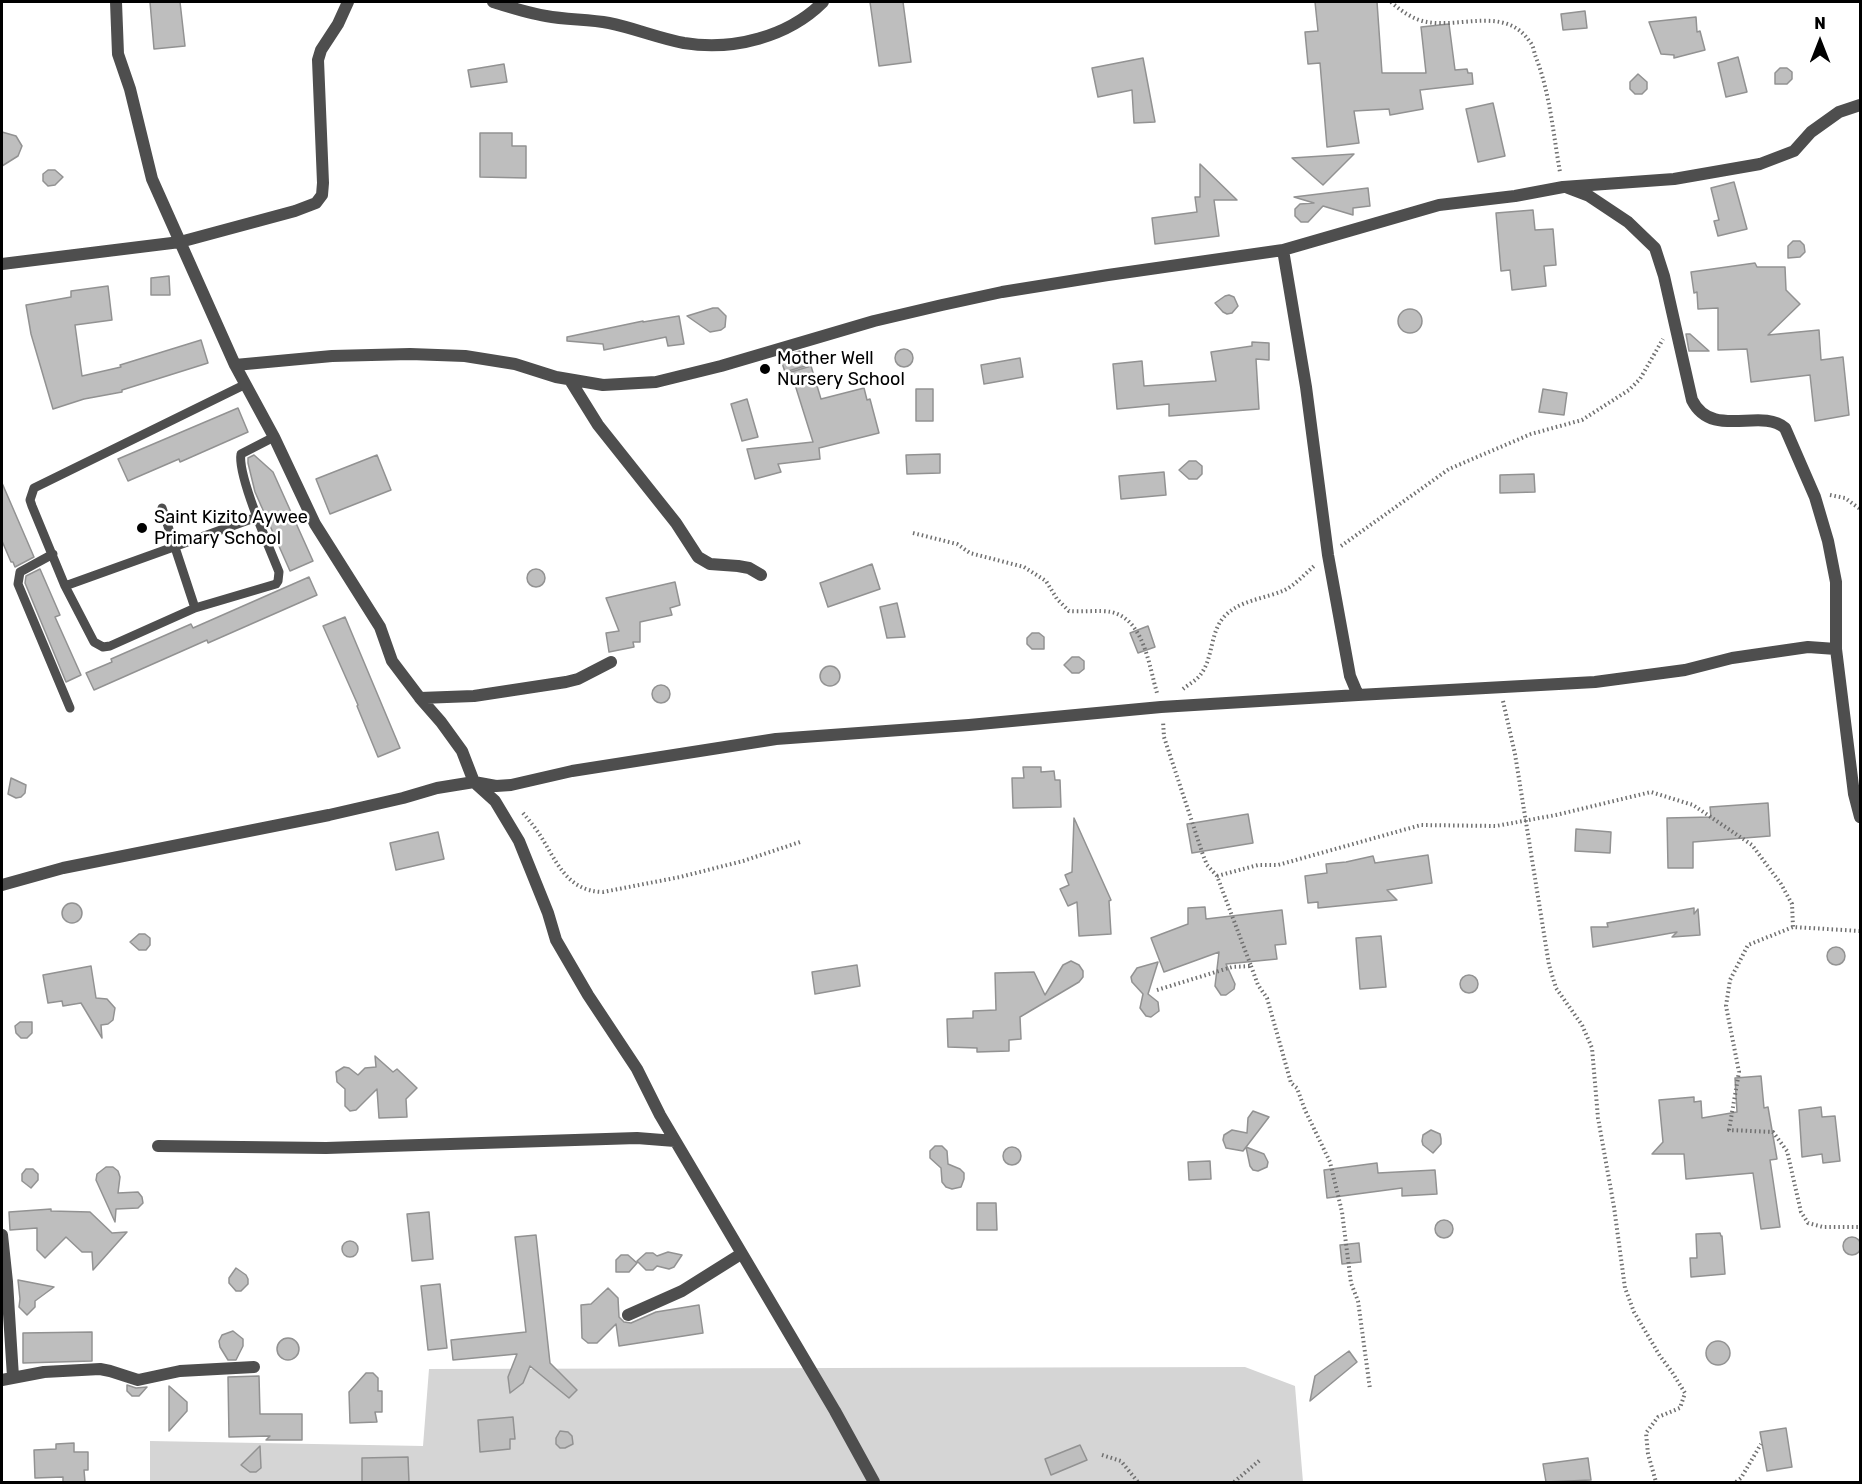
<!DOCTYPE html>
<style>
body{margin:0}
#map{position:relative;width:1862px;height:1484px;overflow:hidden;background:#fff;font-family:Rubik,sans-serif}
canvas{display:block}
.frame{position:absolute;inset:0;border:3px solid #000;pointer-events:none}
.north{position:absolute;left:1790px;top:12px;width:60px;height:60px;-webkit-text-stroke:4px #fff;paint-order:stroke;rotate:0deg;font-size:16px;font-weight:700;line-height:24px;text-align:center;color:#000}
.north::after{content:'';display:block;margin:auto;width:21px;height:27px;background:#000;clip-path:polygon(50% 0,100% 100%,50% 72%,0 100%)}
</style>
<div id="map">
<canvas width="1862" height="1484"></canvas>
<div class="frame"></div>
<div class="north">N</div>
</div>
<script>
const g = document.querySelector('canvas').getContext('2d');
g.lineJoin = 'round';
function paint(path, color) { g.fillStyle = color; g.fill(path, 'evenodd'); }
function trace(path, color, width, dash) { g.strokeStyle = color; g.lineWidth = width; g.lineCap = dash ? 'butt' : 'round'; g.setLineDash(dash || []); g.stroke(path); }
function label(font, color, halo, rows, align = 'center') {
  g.font = font + ' Rubik,sans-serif'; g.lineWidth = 5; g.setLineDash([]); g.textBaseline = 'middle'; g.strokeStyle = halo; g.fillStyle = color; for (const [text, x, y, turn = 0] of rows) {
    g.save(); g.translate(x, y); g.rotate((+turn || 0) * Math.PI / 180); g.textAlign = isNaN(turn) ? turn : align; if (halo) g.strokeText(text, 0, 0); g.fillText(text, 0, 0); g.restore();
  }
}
paint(new Path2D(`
 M1245,1367L1295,1386L1303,1482H150V1441L423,1446L429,1369Z`), '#d5d5d5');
const building = new Path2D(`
 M150,2H180L185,46L154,49Z
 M870,2H903L911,62L879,66Z
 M1315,2H1377L1382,73H1426L1421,27L1449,24L1455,70L1467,69L1468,73H1472L1473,84L1420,90L1423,109L1390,115L1389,109L1354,111L1359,143L1327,147L1320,63L1308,64L1305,32L1318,31Z
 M1585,11L1587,28L1563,30L1561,14Z
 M1696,17L1697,32L1700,31L1705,50L1674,58V55L1661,54L1649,22Z
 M1738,57L1747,92L1726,97L1718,63Z
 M1143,58L1155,122L1134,123L1132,90L1098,97L1092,68Z
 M504,64L507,82L471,87L468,70Z
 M1780,68H1787L1792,72V79L1787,84H1775V73Z
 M1638,74L1647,82V89L1642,94H1635L1630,89V82Z
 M1493,103L1505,156L1478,162L1466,109Z
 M2,132L16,136L22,146L18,156L2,166Z
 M480,133H512V146H526V178L480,177Z
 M1354,154L1323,185L1292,158Z
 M1200,164L1237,200H1214L1219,236L1155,244L1152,218L1197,212L1195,197H1200Z
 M48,170H55L63,177L55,185L48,186L43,181V174Z
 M1734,182L1747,229L1718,236L1714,221L1719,220L1711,188Z
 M1368,188L1370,206L1353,208V215L1323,206L1308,222H1301L1295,216V209L1300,204L1314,203L1294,197Z
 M1533,210L1535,230L1553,229L1556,265L1544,266L1546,286L1512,290L1510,270L1501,271L1496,213Z
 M1793,241H1800L1804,245L1805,252L1800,257L1788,258V246Z
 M1755,263L1757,267H1785L1786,290L1800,304L1768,335L1819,330L1821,360L1843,357L1849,415L1815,421L1810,375L1751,382L1747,349L1718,350V308L1698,309L1697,292L1694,293L1691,272Z
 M169,276L170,295H151V278Z
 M108,286L112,320L75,325L82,376L121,367L120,365L201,340L208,363L122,390V392L84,399L53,409L31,334L26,305L71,297V291Z
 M1229,295L1234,297L1238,306L1232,313L1227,314L1223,312L1215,303L1225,296Z
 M713,308H718L726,316L725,327L721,330L710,332L687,316Z
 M1398 321a12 12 0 1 1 24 0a12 12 0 1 1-24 0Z
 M679,316L684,344L668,346L666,337L604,350L603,344L567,341V337L643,321V322Z
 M1686,334H1690L1709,351H1689Z
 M1252,342L1269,343V360L1256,359L1259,409L1169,416V404L1117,409L1113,364L1142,361L1144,386L1216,381L1211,352L1252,346Z
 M895 358a9 9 0 1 1 18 0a9 9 0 1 1-18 0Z
 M800,351L805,366L785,372L780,357Z
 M1020,358L1023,377L984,384L981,365Z
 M811,366L821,399L864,388L867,400L870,399L879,433L819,448L820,459L778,464L781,472L755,479L747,449L813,442L791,372Z
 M916,389H933V421H916Z
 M1543,389L1567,393L1564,415L1539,412Z
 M747,399L758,437L742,441L731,404Z
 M238,408L248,432L180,462L179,459L128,481L118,459Z
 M940,454V473L907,474L906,455Z
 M254,455L273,472L313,561L290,571L255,492L248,463V458Z
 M377,455L391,490L330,514L316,479Z
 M1189,461H1196L1202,466V474L1197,479H1189L1179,470Z
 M1164,472L1166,495L1121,499L1119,476Z
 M1534,474L1535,492L1500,493V475Z
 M2,483L34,557L15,567L13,562H11L2,541Z
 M872,564L880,589L828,607L820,583Z
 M527 578a9 9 0 1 1 18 0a9 9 0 1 1-18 0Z
 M40,569L60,615L55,617L81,675L66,682L25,583L26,576Z
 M309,577L317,595L208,643L207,640L94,690L86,673L112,662L111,659L191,624L193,628Z
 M675,582L680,605L670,608L672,615L640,622V642H633L634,647L609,652L606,633L619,631L606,598Z
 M897,603L905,637L887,638L880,607Z
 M345,617L400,748L378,757L357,706L358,705L323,626Z
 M1148,626L1155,647L1138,653L1130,633Z
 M1032,633H1039L1044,637V649H1032L1027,644V638Z
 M1072,657H1079L1084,661V669L1079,673H1072L1064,665Z
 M820 676a10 10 0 1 1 20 0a10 10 0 1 1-20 0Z
 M652 694a9 9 0 1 1 18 0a9 9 0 1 1-18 0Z
 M1023,767H1041V772L1054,771L1055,780H1060L1061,807L1013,808L1012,778H1024Z
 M11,778L26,785L25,793L21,797L16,798L8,794Z
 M1768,803L1770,836L1693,842V868H1668L1667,818L1711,817L1710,807Z
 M1248,814L1253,843L1192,853L1187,824Z
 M1074,818L1111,900L1109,901L1111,934L1079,936L1077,902L1068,906L1060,889L1069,885L1065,875L1072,872Z
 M1576,829L1611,832L1610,853L1575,851Z
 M438,832L444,859L396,870L390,843Z
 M1428,855L1432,883L1387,890L1397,900L1318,908V902L1308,903L1305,876L1327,873L1326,864L1346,862L1373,856L1375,863Z
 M62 913a10 10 0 1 1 20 0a10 10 0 1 1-20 0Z
 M1205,907L1206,919L1282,910L1286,944L1275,945L1277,959L1226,964L1235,984L1234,989L1226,995H1221L1215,986L1219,952L1164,972L1151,938L1188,924V908Z
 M1694,908V914L1698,909L1700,935L1672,937L1677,932L1593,947L1591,927H1608L1607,923Z
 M139,934H145L150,938V945L146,950H139L130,942Z
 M1381,936L1386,987L1360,989L1356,938Z
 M1827 956a9 9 0 1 1 18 0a9 9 0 1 1-18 0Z
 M1071,961L1079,965L1083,971V977L1079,982L1020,1017L1021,1039L1009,1040V1051L977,1052V1048L948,1047L947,1019L973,1018V1011L996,1010L995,973L1034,972L1045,995L1063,965Z
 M1158,962L1148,994L1158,1002L1159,1011L1151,1017L1146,1016L1140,1008L1143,994L1132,982L1131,977L1137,968Z
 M857,965L860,986L815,994L812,972Z
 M91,966L96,998L107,999L115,1008L113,1020L108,1024L101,1025L102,1038L81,1003L63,1006L62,1001L48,1003L43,975Z
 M1460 984a9 9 0 1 1 18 0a9 9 0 1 1-18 0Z
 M20,1022H32V1033L27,1038H21L16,1033L15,1026Z
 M375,1056L393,1072L397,1069L417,1088L406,1099L407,1117L379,1118L377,1089L356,1110L350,1111L345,1106V1089L337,1082L336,1072L344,1067L349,1068L358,1075L365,1068L376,1067Z
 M1761,1076L1764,1108L1768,1107L1777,1159L1770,1160L1780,1227L1761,1229L1753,1173L1686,1179L1684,1154H1652L1663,1142L1659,1100L1694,1097V1102L1701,1101L1702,1118L1737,1112L1735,1078Z
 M1821,1107L1822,1117L1835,1116L1840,1161L1823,1163L1822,1154L1802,1157L1799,1110Z
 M1253,1111L1269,1117L1243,1151L1226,1148L1223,1140L1224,1135L1232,1130L1247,1133L1248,1118Z
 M1431,1130L1440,1134L1441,1139V1144L1433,1153L1423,1145L1422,1141L1423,1135Z
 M935,1146H942L947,1151L948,1164L960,1169L964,1173V1179L961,1187L952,1189L946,1187L942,1182L941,1168L930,1158V1151Z
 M1246,1147L1264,1154L1268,1162L1267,1167L1258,1171L1253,1170L1250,1166Z
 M1003 1156a9 9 0 1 1 18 0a9 9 0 1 1-18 0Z
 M1210,1161L1211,1179L1189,1180L1188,1162Z
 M1377,1163L1378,1173L1435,1170L1437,1194L1402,1196V1188L1327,1198L1324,1170Z
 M106,1167H113L118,1171L120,1177L118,1193L138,1192L142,1197L143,1203L138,1208L116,1209L115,1222L96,1180L97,1174Z
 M26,1169H33L38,1174V1180L31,1188L22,1181V1174Z
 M977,1203H996L997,1230H977Z
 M51,1209V1211L90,1212L112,1233L127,1232L93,1270L92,1252H82L66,1237L45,1258L37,1250V1228L10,1230L9,1212Z
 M429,1212L433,1259L412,1261L407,1214Z
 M1435 1229a9 9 0 1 1 18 0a9 9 0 1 1-18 0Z
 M1720,1233L1721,1236H1722L1725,1274L1691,1277L1690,1258H1697L1696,1234Z
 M536,1235L550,1363L577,1390L569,1398L530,1366L523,1383L510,1393L508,1377L517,1354L453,1360L451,1340L526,1332L515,1237Z
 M1843 1246a9 9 0 1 1 18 0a9 9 0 1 1-18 0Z
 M342 1249a8 8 0 1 1 16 0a8 8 0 1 1-16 0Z
 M1359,1243L1361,1262L1342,1264L1340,1245Z
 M668,1252L682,1255L674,1267L669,1269L657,1266L653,1270H646L637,1261L646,1253H653L657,1256Z
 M621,1255H628L637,1263L629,1272H616V1260Z
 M236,1268L246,1275L248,1279V1284L241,1291H236L229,1283V1278Z
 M18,1280L54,1287L35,1301V1307L27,1315L19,1307L20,1299Z
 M440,1284L447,1348L428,1350L421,1286Z
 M608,1288L618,1298L619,1317L624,1322L631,1323L656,1312L699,1305L703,1333L619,1346L616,1324L597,1343H588L582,1338L581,1305L591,1304Z
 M233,1331L243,1339V1346L236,1360H228L220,1347L219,1341L222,1335Z
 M92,1332V1361L23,1363V1333Z
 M277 1349a11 11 0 1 1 22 0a11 11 0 1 1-22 0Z
 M1706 1353a12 12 0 1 1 24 0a12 12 0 1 1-24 0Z
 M1349,1351L1357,1362L1310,1401L1315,1376Z
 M366,1373H373L378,1378V1391H382V1412H375L377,1422L350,1423L349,1392Z
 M259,1376L260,1414H302V1440H266L270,1436L229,1437L228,1377Z
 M127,1385L136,1388L147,1387L139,1396H132L127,1391Z
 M169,1386L187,1402V1411L169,1431Z
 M513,1417L515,1439H510V1449L480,1452L478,1420Z
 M1786,1428L1792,1467L1767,1471L1760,1432Z
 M560,1431L568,1432L572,1436L573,1444L565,1448H560L556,1444V1438Z
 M74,1443V1452H88V1470H84L85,1482H63V1477L35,1478L34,1450L56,1449V1444Z
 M1080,1445L1087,1460L1051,1475L1045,1459Z
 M260,1446L261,1468L256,1472H250L241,1465Z
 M408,1457L409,1482H362V1458Z
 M1588,1458L1591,1480L1546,1482L1543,1464Z`);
paint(building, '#bebebe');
trace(building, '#929292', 1.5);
trace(new Path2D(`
 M1391,2C1401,11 1414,20 1427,22C1463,28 1506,6 1530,42C1533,45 1534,51 1535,55C1550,92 1553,133 1560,172
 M1830,495L1845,498L1860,509
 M913,533L957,544L970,553L1024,567L1046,581L1057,599L1069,611C1082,612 1100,610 1111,612C1144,619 1149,666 1157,693
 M1341,546L1449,469L1531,434L1582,420L1629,390L1640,379L1663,339
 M1183,689C1189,684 1197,680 1201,674C1213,658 1210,634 1223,618C1238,600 1265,599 1285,590C1296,584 1305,574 1314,566
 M1503,701L1515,754L1549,965L1556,988L1582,1025L1592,1048L1598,1118L1614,1207L1625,1288L1634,1312L1660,1356L1672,1372L1685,1393L1680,1408L1658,1417L1646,1433L1648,1454L1656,1482
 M523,813C528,819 533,825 538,832C556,859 565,891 603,892L680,877L743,861L800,842
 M1217,876L1258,865H1278L1421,825L1496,826L1556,815L1651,792L1693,805L1752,845L1781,884L1792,904L1793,927
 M1860,931L1793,927L1748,945L1730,980L1726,1006L1739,1072L1729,1130L1773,1132L1787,1151L1801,1212L1808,1223L1823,1227H1860
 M1251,966L1258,985L1267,998L1291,1083L1297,1088L1305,1110L1330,1162L1342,1212L1351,1283L1358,1301L1370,1389
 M1157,990L1232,967L1251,966L1217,876L1207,865L1203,855L1164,737L1163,721
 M1102,1455L1121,1461L1138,1482
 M1234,1482L1260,1460
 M1736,1482L1741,1478L1761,1444`), '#707070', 4, [1.5, 3]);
trace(new Path2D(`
 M246,384L34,488L30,500L32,506L65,586L94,642L103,647L110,646L195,608L276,584L278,581L279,572C270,549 237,475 241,454L274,437
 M162,508L195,608
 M53,554L20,572L18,584L70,708
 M65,586L257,517`), '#4e4e4e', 9);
trace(new Path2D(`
 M116,2L118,54L130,89L152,179L235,365L274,437L315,524L380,627L392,661L420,698L441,722L462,751L474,782L495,801L519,841L548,913L556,940L588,995L637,1069L660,1115L835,1411L874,1482
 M493,2C510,7 528,13 546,16C567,20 588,19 609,23C634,28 658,38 684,43C733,51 788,37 823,2
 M1568,188L1589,196L1628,222L1655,248L1664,276L1692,400C1712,440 1761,407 1785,428L1815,497L1828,541L1836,582V649L1854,794L1860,817
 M1283,250L1306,387L1328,555L1350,676L1358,695L1595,682L1685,670L1732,658L1808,647L1836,649
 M2,264L180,242L295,211L316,203L322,195L323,183L318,60L321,50L338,24L348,2
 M235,365L332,356L410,354L465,356L515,364L556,377L603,385L656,382L721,366L874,321L942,305L1002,292L1108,275L1283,250L1439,205L1515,196L1563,187L1674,179L1760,164L1794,151L1811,132L1839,112L1860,105
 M570,380L598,425L676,523L698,557L710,564L738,566L749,568L761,575
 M420,698L474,696L566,682L578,679L611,662
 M2,885L63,868L329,815L403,798L437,788L474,782L496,786L511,785L572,771L776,739L969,725L1161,707L1358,695
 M158,1146L326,1148L637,1138L675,1141
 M2,1235L7,1282L13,1377
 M628,1315L682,1291L741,1254
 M2,1380L44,1372L100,1369L110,1371L138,1380L180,1371L254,1367`), '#4e4e4e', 12);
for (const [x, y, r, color] of [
 [765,369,6,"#000"],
 [142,528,6,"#000"]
]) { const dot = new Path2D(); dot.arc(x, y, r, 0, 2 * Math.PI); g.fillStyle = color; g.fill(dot); trace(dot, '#fff', 2); }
label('18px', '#000', '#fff', [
 ["Mother Well",777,359],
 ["Nursery School",777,380],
 ["Saint Kizito Aywee",154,518],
 ["Primary School",154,539]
], 'left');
</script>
